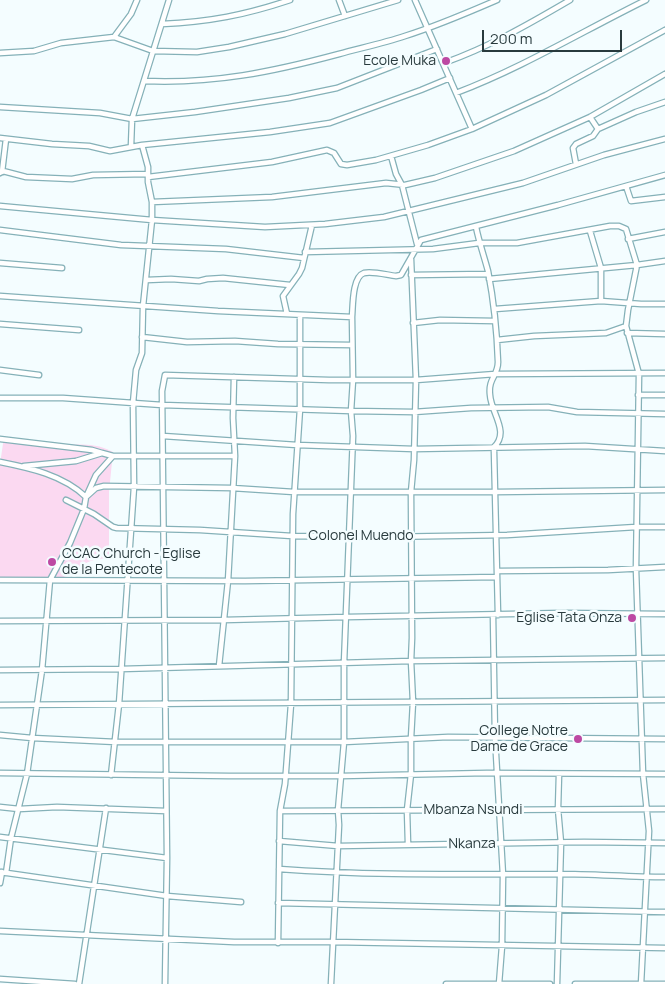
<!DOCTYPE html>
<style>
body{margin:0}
#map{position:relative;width:665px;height:984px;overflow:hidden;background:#f4fdff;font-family:Manrope,sans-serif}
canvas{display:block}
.scale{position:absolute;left:482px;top:30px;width:140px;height:22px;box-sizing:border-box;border:2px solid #283a3d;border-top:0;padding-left:6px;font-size:15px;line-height:18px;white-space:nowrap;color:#283a3d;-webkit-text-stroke:4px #f4fdff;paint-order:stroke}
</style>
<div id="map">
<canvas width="665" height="984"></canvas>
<div class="scale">200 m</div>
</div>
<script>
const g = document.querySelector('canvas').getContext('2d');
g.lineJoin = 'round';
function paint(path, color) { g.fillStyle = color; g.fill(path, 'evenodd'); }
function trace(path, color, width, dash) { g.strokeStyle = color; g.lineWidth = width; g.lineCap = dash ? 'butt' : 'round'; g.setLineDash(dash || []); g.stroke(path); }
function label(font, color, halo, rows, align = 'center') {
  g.font = font + ' Manrope,sans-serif'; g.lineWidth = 5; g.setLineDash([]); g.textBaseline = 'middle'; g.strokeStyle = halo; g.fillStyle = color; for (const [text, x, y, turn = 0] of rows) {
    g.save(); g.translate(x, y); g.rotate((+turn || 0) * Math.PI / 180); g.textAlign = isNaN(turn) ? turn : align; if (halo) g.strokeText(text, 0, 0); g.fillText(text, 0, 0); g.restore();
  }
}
paint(new Path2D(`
 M4,437C21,440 38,442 55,444C76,446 93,441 113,452L109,492V557C95,561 86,558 79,572L63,578L0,577V464Z`), '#fbd9f1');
const minor = new Path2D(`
 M339,0L345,16
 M415,0L472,129
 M162,24C209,22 245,15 290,0
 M114,37L131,14L137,0
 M0,53L34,51L61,43L114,37L153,51L197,52L229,47L285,34L398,0
 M444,63C489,47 529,24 570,0
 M144,81C214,84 272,72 339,54C361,48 384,43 405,36C437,26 467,13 497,0
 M456,93C522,68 583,31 646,0
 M0,107L100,113L132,119L195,112L289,98L337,88L437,49
 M590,117L598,129
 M0,138L52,144L89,146L110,151L142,145L148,167V182L152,202V220L143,306L142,353L136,370L133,403L134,487L119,704L111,775
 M142,145L270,132L330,123L421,90L450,78
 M131,146L132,119L169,0
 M391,156L396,174L402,185L417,244
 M576,164L573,148L576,144L593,136L598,129L636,112L665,102
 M2,172L6,139
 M0,173L3,171L26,177L72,179L93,175L148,174
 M148,177L272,162L327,150L334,153L341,164L347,165L376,160L428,145L472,129L546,95L665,30
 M626,186L631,201L665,197
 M152,202L272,197L386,183L405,185L435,178L514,151L590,117L665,74
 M0,206L152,220L265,227L325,224L384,217L523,183L604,155L665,139
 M476,227C479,242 484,256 488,271C494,302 497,332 498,362C498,376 488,378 490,395C491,413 510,432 494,447V451L498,615
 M0,230L121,245L226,249L304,258
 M590,231L601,268V301
 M628,239L665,232
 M305,252L433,249L479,243H517L610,226H619L626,229L637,265L628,310L626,326L639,374L636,569L643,774L649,831L641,984
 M0,263L62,268
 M411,275L488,274
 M489,279L637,265L665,261
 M147,280L171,279L199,281L207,279L223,278L290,285
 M0,296L218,311L352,317C353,306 352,277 364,273C373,271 387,275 396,276L401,275L421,240L558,205L665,175
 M495,309L601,301L641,304H665
 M287,314L283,296L299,274L302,268L312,225
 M413,323L440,320L495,321
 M0,324L79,330
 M627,333L665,334
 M142,337L187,342L235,341L278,344L352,345
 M497,340L534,336L606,333L626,326
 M0,370L39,375
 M638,395H665
 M0,398H63L162,405L351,411L414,412L471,408L548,407L577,412L665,414
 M163,436L297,445L414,449L585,446L665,451
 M0,439L92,450L102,453
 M0,462C30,468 63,475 86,497L96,488L104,486L232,488L294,492H496L665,490
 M24,466L76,461L102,453L113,456
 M66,500L94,514L113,527L117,528L200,530L292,536L381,537L507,535L636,527H665
 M497,571L608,570L665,567
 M0,580L245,581L497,577
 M493,615L495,737L503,875L502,946L499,984
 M0,621L224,620L347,617L563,613L665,614
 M219,666L228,581L235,456L233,418L234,377
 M0,670L121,669L411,661L665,658
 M0,705L665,700
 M0,735L32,738L116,742H344L448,737L665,739
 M0,773L229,776H341L487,773L665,774
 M0,807L19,809L57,807L166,811
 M280,811L665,809
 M0,837L167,858
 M279,841L338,846L584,842L665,843
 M408,844L407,810L411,774V738L413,702L411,661L412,638L411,492L414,460L416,380L411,259
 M279,869C372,876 466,874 559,874C594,874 630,877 665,877
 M0,872L167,896L241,902
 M6,873L11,838L27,774L42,670L50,580L70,543L84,509L86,497L96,475L113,456H235
 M0,883L2,872
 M278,903L665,912
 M0,931L234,942H333L665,948
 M278,943L280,811L285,784L291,704L293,514L300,409V315
 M0,979L75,984
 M79,984L106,808
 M165,984L167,858L162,391L165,375L329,380H416L495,374L665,373
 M331,984L339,825L338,810L344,742V663L353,436L351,411L353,380L352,317
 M446,984H550
 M557,984L561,843L558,809L559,774
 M575,984H665`);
trace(minor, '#85b1b8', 7);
trace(minor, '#fff', 4.5);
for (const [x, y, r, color] of [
 [446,61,5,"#bd49a3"],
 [52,562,5,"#bd49a3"],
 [632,618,5,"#bd49a3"],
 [578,739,5,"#bd49a3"]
]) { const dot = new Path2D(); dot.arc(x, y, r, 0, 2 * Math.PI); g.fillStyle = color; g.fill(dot); trace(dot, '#f4fdff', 2); }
label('14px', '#283a3d', '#f4fdff', [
 ["Ecole Muka",436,61],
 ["CCAC Church - Eglise",62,554,"left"],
 ["de la Pentecote",62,570,"left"],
 ["Eglise Tata Onza",622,618],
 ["College Notre",568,731],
 ["Dame de Grace",568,747]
], 'right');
label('14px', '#283a3d', '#f4fdff', [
 ["Colonel Muendo",361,536],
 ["Mbanza Nsundi",473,810],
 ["Nkanza",472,844,-1]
]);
</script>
